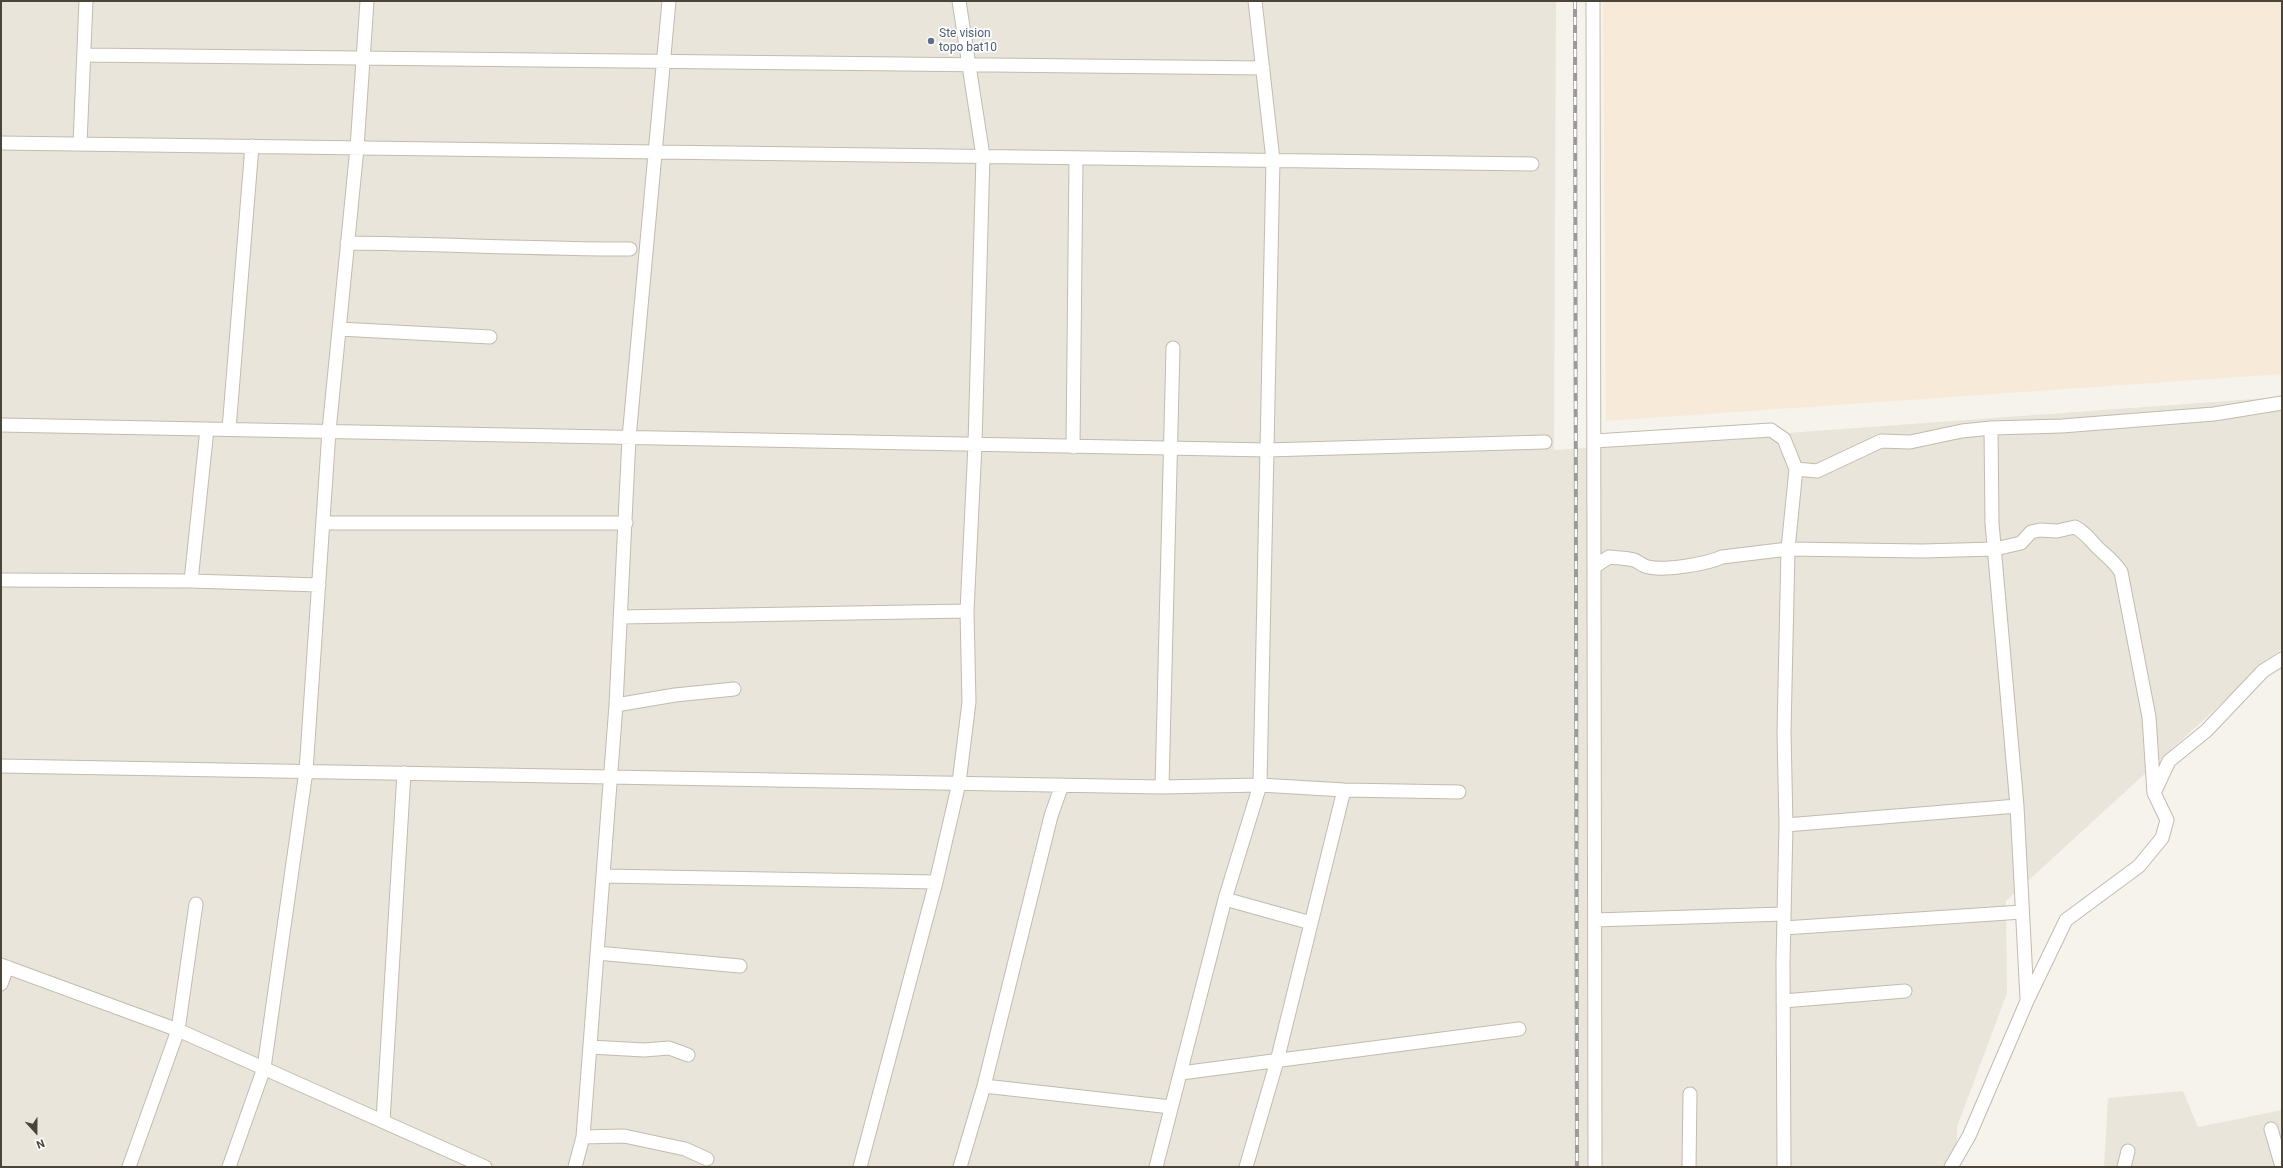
<!DOCTYPE html>
<style>
body{margin:0}
#map{position:relative;width:2283px;height:1168px;overflow:hidden;background:#f6f3ec;font-family:Roboto,sans-serif}
canvas{display:block}
.frame{position:absolute;inset:0;border:2px solid #4b4439;pointer-events:none}
.north{position:absolute;left:16px;top:1112px;width:40px;height:40px;-webkit-text-stroke:3px #fff;paint-order:stroke;rotate:159deg;font-size:11px;font-weight:700;line-height:16px;text-align:center;color:#4b4439}
.north::after{content:'';display:block;margin:auto;width:14px;height:18px;background:#4b4439;clip-path:polygon(50% 0,100% 100%,50% 72%,0 100%)}
</style>
<div id="map">
<canvas width="2283" height="1168"></canvas>
<div class="frame"></div>
<div class="north">N</div>
</div>
<script>
const g = document.querySelector('canvas').getContext('2d');
g.lineJoin = 'round';
function paint(path, color) { g.fillStyle = color; g.fill(path, 'evenodd'); }
function trace(path, color, width, dash) { g.strokeStyle = color; g.lineWidth = width; g.lineCap = dash ? 'butt' : 'round'; g.setLineDash(dash || []); g.stroke(path); }
function label(font, color, halo, rows, align = 'center') {
  g.font = font + ' Roboto,sans-serif'; g.lineWidth = 3.5; g.setLineDash([]); g.textBaseline = 'middle'; g.strokeStyle = halo; g.fillStyle = color; for (const [text, x, y, turn = 0] of rows) {
    g.save(); g.translate(x, y); g.rotate((+turn || 0) * Math.PI / 180); g.textAlign = isNaN(turn) ? turn : align; if (halo) g.strokeText(text, 0, 0); g.fillText(text, 0, 0); g.restore();
  }
}
paint(new Path2D(`
 M1,1H1556L1554,450L2282,397V648L2006,901L2007,993L1957,1127V1167H1Z
 M2183,1091L2198,1127L2282,1110V1167H2104L2108,1098Z`), '#eae5da');
paint(new Path2D(`
 M1603,1H2282V374L1606,421Z`), '#f7ead8');
const minor = new Path2D(`
 M1593,1L1595,1167
 M85,55L1263,68
 M1,143L1532,164
 M80,144L86,1
 M347,243C442,244 536,249 630,249
 M339,329L490,337
 M1,425L1267,450L1545,442
 M1991,428L1992,523L2017,806L2027,999
 M229,429L252,146
 M1594,441L1771,430L1784,439L1796,469L1788,549L1784,732L1786,825L1783,962L1784,1167
 M1073,447L1076,158
 M1796,469L1817,471L1881,441L1910,442L1962,431L1991,428L2062,426L2214,414L2282,403
 M323,523H626
 M1594,567L1609,557C1617,558 1626,558 1634,560C1639,562 1643,566 1648,567C1664,571 1707,564 1722,557L1788,549L1922,551L1995,549L2021,543L2031,532L2040,530L2057,531L2075,527C2084,532 2089,538 2096,546C2105,555 2114,561 2121,572L2149,717L2154,793
 M1,580L191,581L319,585
 M191,581L207,429
 M621,617L967,611
 M616,705L675,695L734,689
 M1,766L1162,787L1260,785L1344,790L1459,792
 M1162,787L1173,348
 M1786,825L2017,806
 M603,876L936,882
 M1225,899L1311,923
 M1595,920L1784,914
 M1784,928L2022,912
 M597,953L740,966
 M1,965L178,1030L485,1167
 M1,984L7,967
 M1783,1001L1905,991
 M590,1047L644,1050L669,1048L688,1055
 M1181,1073L1519,1029
 M984,1086L1171,1107
 M383,1121L404,773
 M2271,1129L2282,1167
 M583,1137L624,1136L685,1149L707,1159
 M129,1167L178,1030L196,904
 M229,1167L264,1068L306,771L329,431L357,148L367,1
 M575,1167L583,1137L616,705L629,438L669,1
 M860,1167L936,882L959,783L969,702L967,611L975,444L983,156L959,1
 M960,1167L984,1086L1051,816L1062,785
 M1156,1167L1225,899L1260,785L1273,160L1255,1
 M1246,1167L1277,1061L1344,790
 M1689,1167L1690,1094
 M1951,1167L1969,1136L2027,1001L2066,920L2139,866L2162,838L2167,820L2154,793L2169,761L2206,731L2263,671L2282,659
 M2124,1167L2128,1151`);
trace(minor, '#c2bbae', 15);
trace(minor, '#fff', 13);
const rail = new Path2D(`
 M1575,1L1577,1167`);
trace(rail, '#9a9a9a', 4);
trace(rail, '#fff', 2.5, [8]);
for (const [x, y, r, color] of [
 [931,41,4,"#5c6f8a"]
]) { const dot = new Path2D(); dot.arc(x, y, r, 0, 2 * Math.PI); g.fillStyle = color; g.fill(dot); trace(dot, '#fff', 1.5); }
label('12px', '#4e5e75', '#fff', [
 ["Ste vision",939,34],
 ["topo bat10",939,48]
], 'left');
</script>
